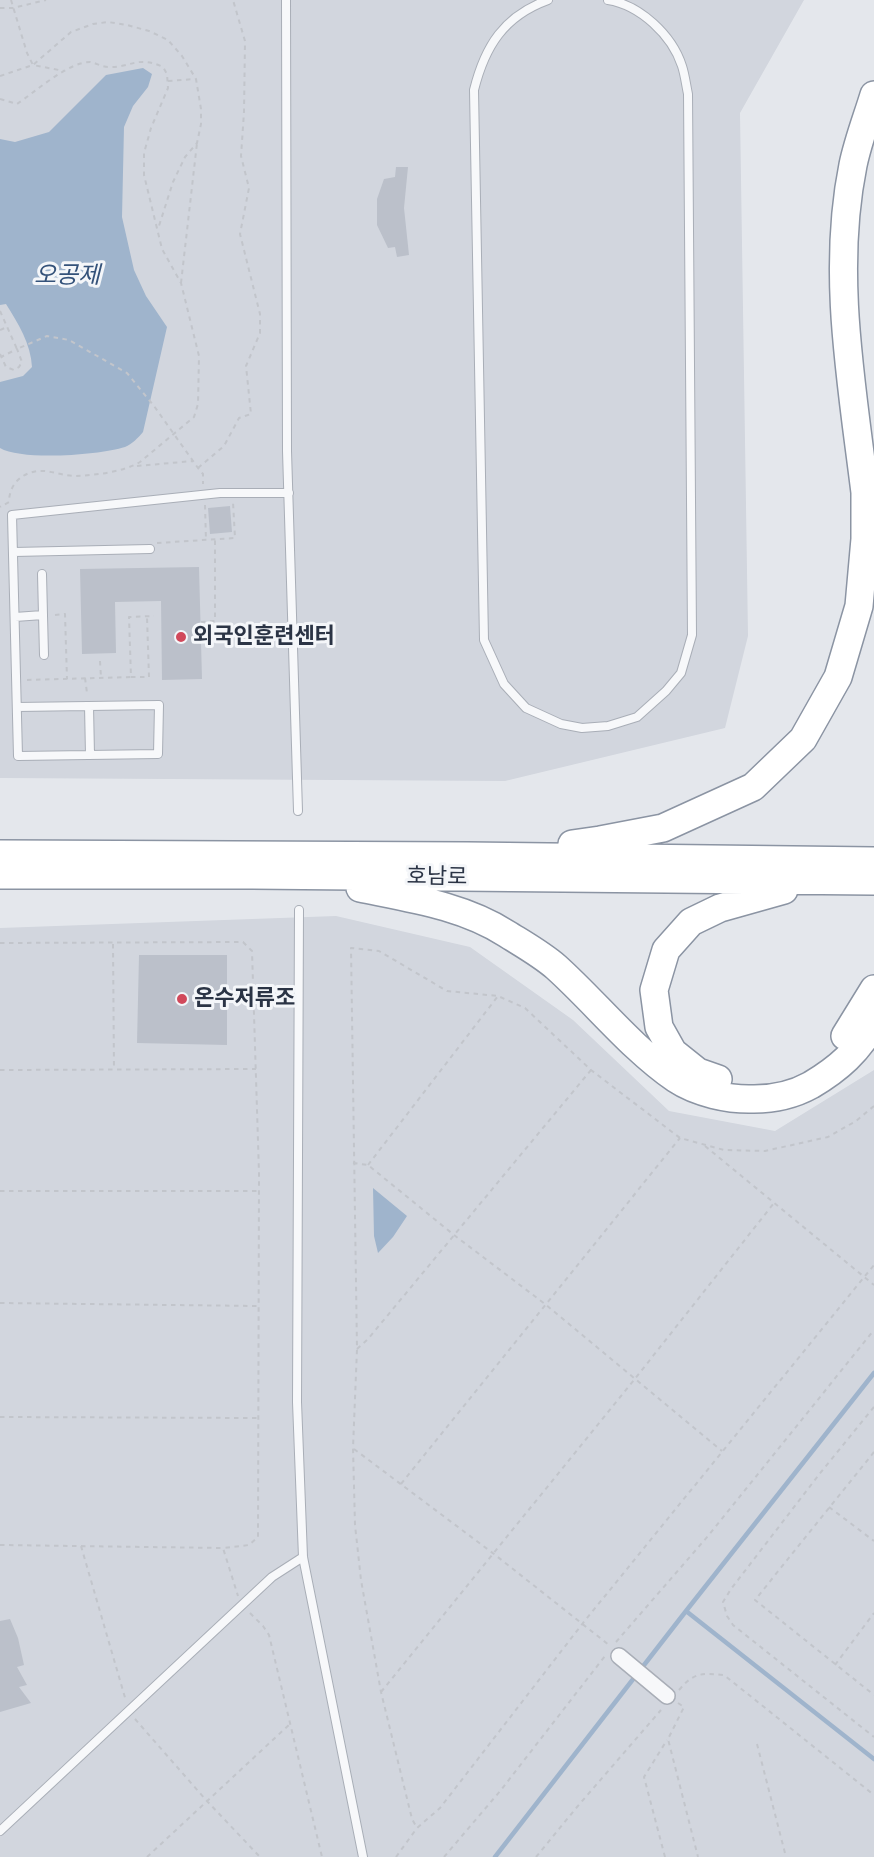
<!DOCTYPE html>
<meta charset="utf-8">
<style>
body{margin:0}
canvas{display:block;background:#e4e7ec}
</style>
<canvas width="874" height="1857"></canvas>
<script>
const g = document.querySelector('canvas').getContext('2d');
g.lineJoin = 'round';
function paint(path, color) { g.fillStyle = color; g.fill(path, 'evenodd'); }
function trace(path, color, width, dash) { g.strokeStyle = color; g.lineWidth = width; g.lineCap = dash ? 'butt' : 'round'; g.setLineDash(dash || []); g.stroke(path); }
function label(font, color, halo, rows, align = 'center') {
  g.font = font + ' Cabin,"Noto Sans KR",sans-serif'; g.lineWidth = 6; g.setLineDash([]); g.textBaseline = 'middle'; g.strokeStyle = halo; g.fillStyle = color; for (const [text, x, y, turn = 0] of rows) {
    g.save(); g.translate(x, y); g.rotate((+turn || 0) * Math.PI / 180); g.textAlign = isNaN(turn) ? turn : align; if (halo) g.strokeText(text, 0, 0); g.fillText(text, 0, 0); g.restore();
  }
}
paint(new Path2D(`
 M0,0H804L740,113L748,636L725,728L505,781L0,778Z
 M336,916L470,947L573,1020L669,1111L775,1131L874,1070V1857H0V928Z`), '#d2d6de');
paint(new Path2D(`
 M143,68L152,74L148,87L133,106L124,127L122,217L134,270L146,296L167,327L143,432C138,438 132,444 125,447C100,455 22,461 0,448V382L23,376L32,367C31,344 18,323 6,304L0,305V139L15,142L49,132L106,75Z
 M373,1188L407,1216L393,1237L378,1253L374,1236Z`), '#9fb4cc');
trace(new Path2D(`
 M686,1611L874,1759
 M495,1857L686,1611L874,1373`), '#9fb4cc', 4.5);
paint(new Path2D(`
 M396,167H408L404,208L409,255L397,257L395,247L388,248L377,225V199L384,179L395,177Z
 M230,506L232,532L210,534L208,508Z
 M199,567L202,679L162,680L161,601L115,602L116,653L82,654L80,569Z
 M139,955H227V1045L137,1043Z
 M10,1619L18,1638L24,1665L17,1667L27,1685L19,1687L31,1703L0,1712V1621Z`), '#bbc0ca');
const lane = new Path2D(`
 M286,0L287,451L298,811
 M548,0C504,16 485,46 474,90L484,640L504,684L526,708L561,724L582,728L608,726L637,717L666,691L681,673L692,635L688,94C686,85 685,75 682,66C672,35 640,5 608,0
 M14,552L150,549
 M43,615L44,655
 M15,617L43,615L42,574
 M89,706L90,755
 M17,707L159,705L158,754L18,756L12,515L220,493H289
 M299,910L297,1402L303,1557L363,1857
 M0,1831L272,1577L303,1557`);
const street = new Path2D(`
 M619,1656L667,1696`);
const highway = new Path2D(`
 M867,509C854,396 830,278 853,165C858,141 867,118 874,95
 M572,844L600,840L663,828L753,787L803,739L838,677L859,606L865,539V491
 M0,854L467,856L874,861
 M0,875H252L874,881
 M360,888C409,898 464,906 507,934C523,944 541,954 556,967C596,1003 631,1048 676,1079C697,1093 729,1100 754,1099C774,1099 793,1095 811,1085C838,1069 859,1051 874,1022
 M845,1036L874,989
 M718,1079L698,1072L673,1052L659,1027L654,990L666,950L691,922L720,908L784,890`);
trace(lane, '#a9aeb7', 10);
trace(street, '#a9aeb7', 18);
trace(highway, '#8b94a3', 30);
trace(new Path2D(`
 M11,0L27,53L33,65L64,71
 M0,8H13L46,0
 M0,76L33,65L71,32L93,24L108,22L127,25L149,31L168,40L182,56L196,79L201,109V124L197,143L185,157L173,182L158,229
 M168,81L195,79
 M0,99L17,104C35,92 68,62 90,62C96,63 102,67 108,67C131,68 137,55 163,67L167,74L168,88L151,128L144,153V175L162,249L181,283L199,356L198,404L194,417L140,462C123,472 96,475 76,476C63,476 50,470 38,471C20,473 9,486 9,502L0,507
 M181,283L197,143
 M0,311L17,349L47,336L69,340L127,373L154,406L198,468L203,474V484
 M0,330L7,327
 M0,354L6,367L14,370L19,367L22,362L17,349L1,357
 M137,466L193,461
 M198,468L224,446L239,418L251,414L246,366L260,333V314L240,234L249,188L241,156L244,112L245,41L233,0
 M205,505L206,541
 M157,543L235,538L233,502
 M55,615L65,614L67,679
 M201,622L215,621V540
 M100,661L101,678
 M131,677H149L147,617
 M85,678L87,693
 M27,680L131,677L129,617L154,616
 M0,943L243,942L252,951L259,1173L258,1537L249,1545L223,1548L238,1596
 M113,944L114,1070
 M0,1070L256,1069
 M874,1106L856,1121L828,1137L765,1151L724,1150L680,1138L591,1070L525,1008L498,996L447,991L379,951L351,948L357,1349L353,1448L355,1525L361,1580L381,1692L412,1819L417,1828L440,1808L583,1623L874,1265
 M705,1146L874,1285
 M353,1163L368,1165L454,1235L545,1304L722,1451
 M368,1165L498,996
 M0,1191H259
 M0,1303L258,1306
 M357,1349L368,1339L591,1070
 M874,1407L821,1472L731,1589L723,1602L727,1616L733,1625L874,1737
 M0,1417L257,1418
 M354,1449L494,1554L609,1645
 M874,1452L755,1600L874,1695
 M401,1484L680,1138
 M829,1507L874,1541
 M0,1545L222,1548
 M81,1546L126,1701
 M250,1613L263,1626L269,1635L322,1857
 M616,1642L708,1536L874,1330
 M835,1665L874,1613
 M679,1690C694,1672 702,1673 724,1675L874,1795
 M381,1692L634,1380L774,1203
 M678,1703L684,1707L668,1739L698,1857
 M135,1719L206,1800L260,1857
 M757,1744L786,1857
 M147,1857L291,1723
 M396,1857L417,1828
 M444,1857L501,1790L605,1656
 M536,1857L577,1807L661,1710
 M665,1857L644,1777L667,1740`), '#c2c5cb', 2, [4.5, 4.5]);
trace(lane, '#f7f8fa', 8);
trace(street, '#f7f8fa', 15);
trace(highway, '#fff', 27);
for (const [x, y, r, color] of [
 [181,637,6,"#d1495b"],
 [182,999,6,"#d1495b"]
]) { const dot = new Path2D(); dot.arc(x, y, r, 0, 2 * Math.PI); g.fillStyle = color; g.fill(dot); trace(dot, '#f4f6f9', 2); }
label('bold 22px', '#2b3445', '#f4f6f9', [
 ["외국인훈련센터",193,637],
 ["온수저류조",194,999]
], 'left');
label('22px', '#2b3445', '#f4f6f9', [
 ["호남로",437,877,1]
]);
label('italic 24px', '#34527a', '#f4f6f9', [
 ["오공제",67,276]
]);
</script>
